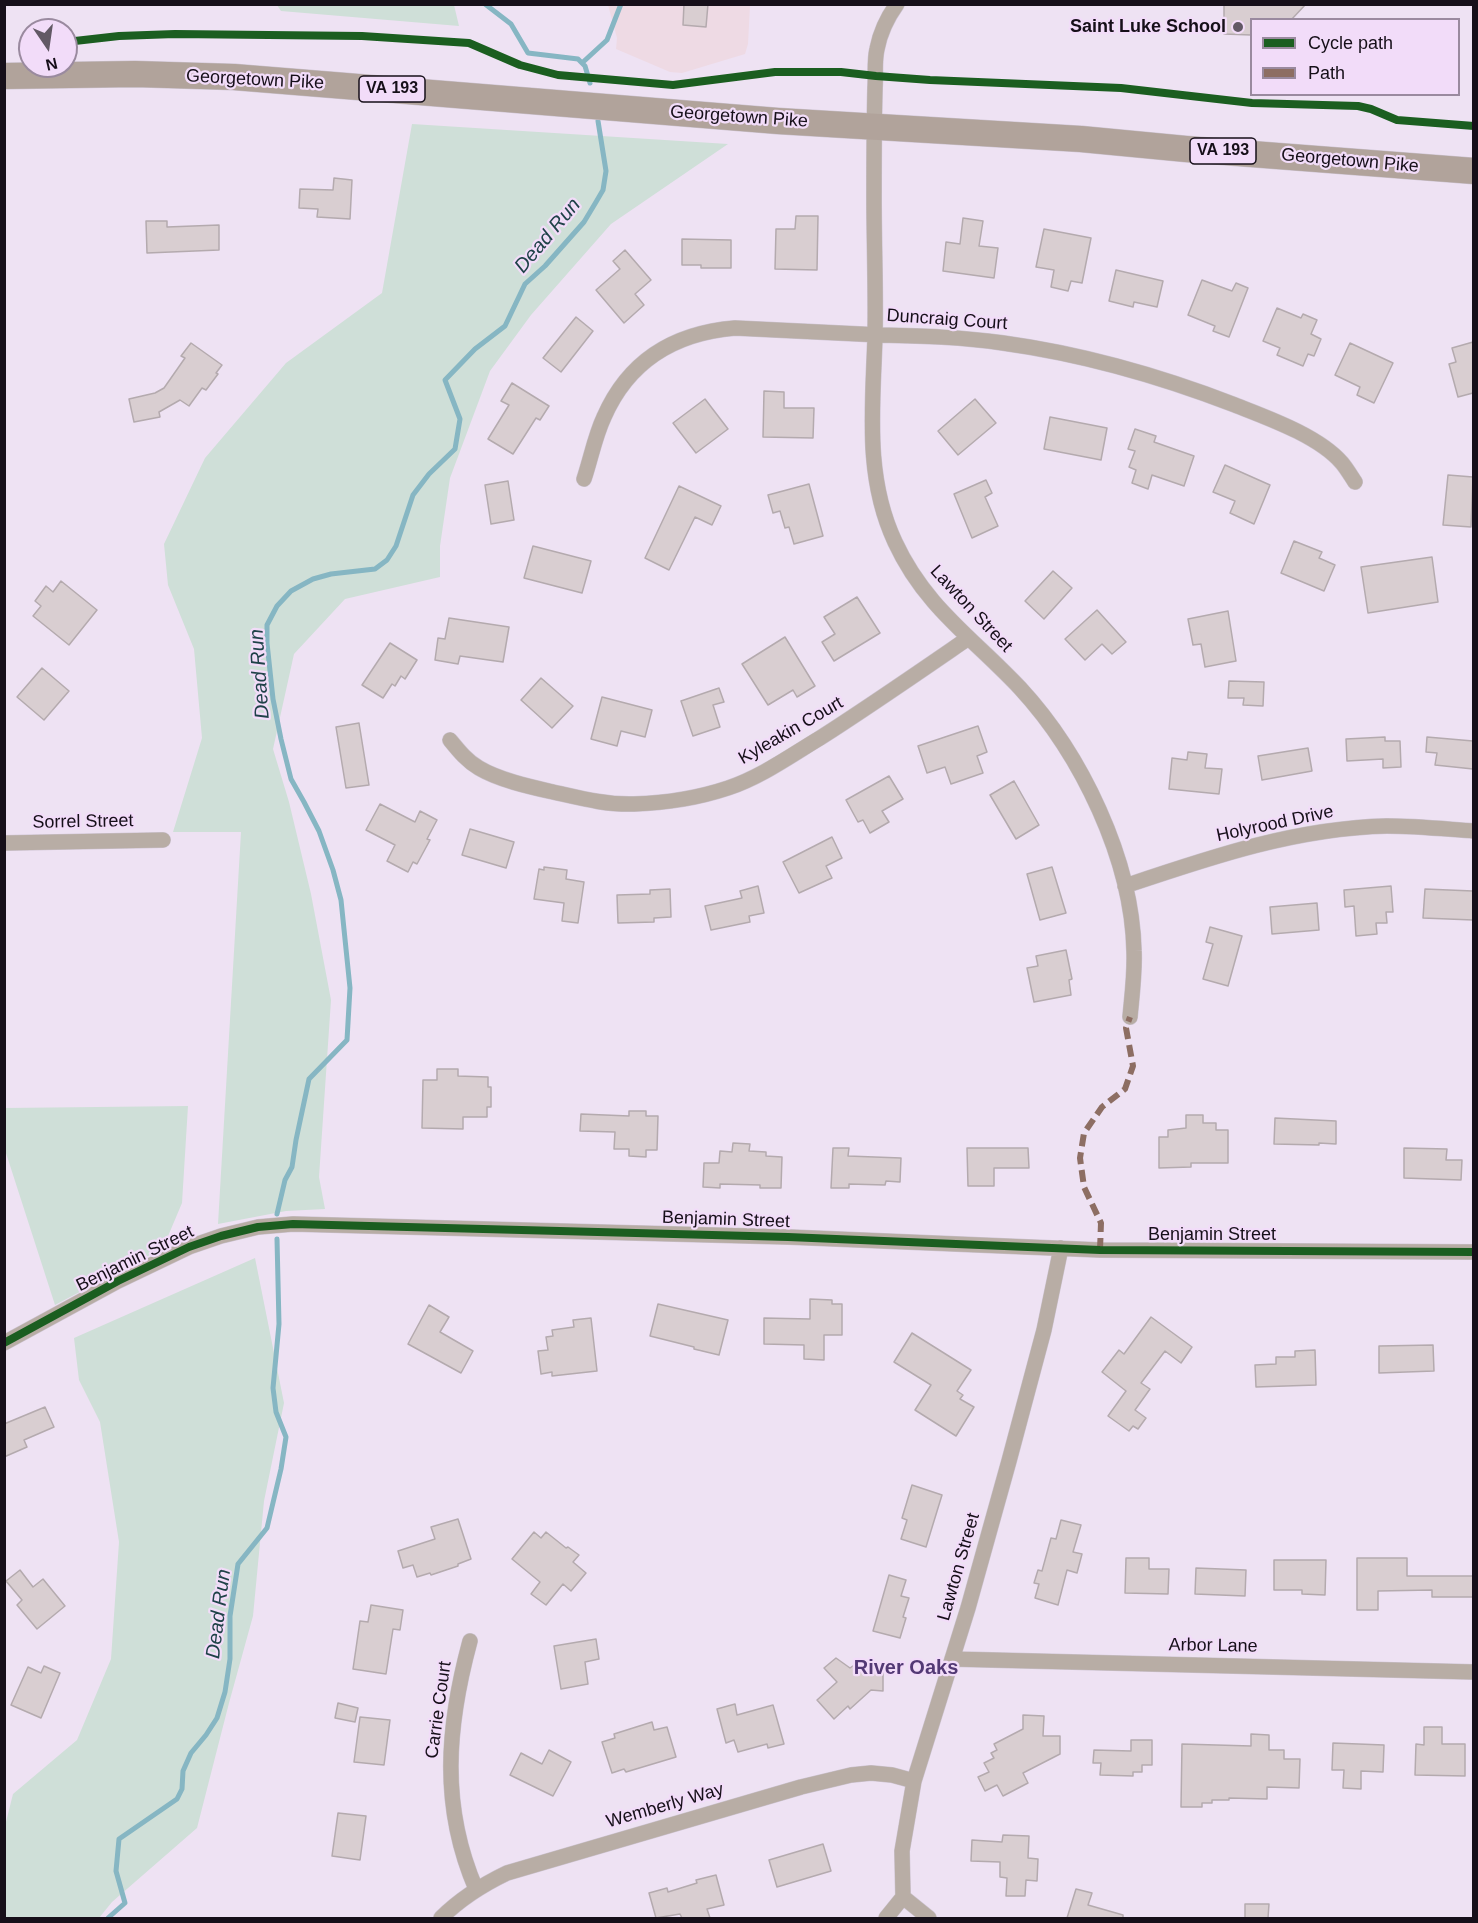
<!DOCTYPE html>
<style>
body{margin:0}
#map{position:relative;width:1478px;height:1923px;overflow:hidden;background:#eee2f3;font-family:Arial,sans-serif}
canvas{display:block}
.frame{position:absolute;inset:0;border:6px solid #160f19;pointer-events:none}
.legend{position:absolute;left:1250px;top:18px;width:210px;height:78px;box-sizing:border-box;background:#f2dcf9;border:2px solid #9a8a9f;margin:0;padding:8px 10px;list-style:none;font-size:18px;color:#160f19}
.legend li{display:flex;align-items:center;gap:12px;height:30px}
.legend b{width:30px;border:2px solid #9a8a9f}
.north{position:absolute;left:18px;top:18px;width:60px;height:60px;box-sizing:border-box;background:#f2dcf9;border:2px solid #9a8a9f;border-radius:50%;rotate:167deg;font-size:16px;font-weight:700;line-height:24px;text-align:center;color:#160f19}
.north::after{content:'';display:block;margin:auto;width:21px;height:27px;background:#625965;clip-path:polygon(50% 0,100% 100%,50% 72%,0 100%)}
</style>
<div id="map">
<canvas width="1478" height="1923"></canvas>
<div class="frame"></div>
<ul class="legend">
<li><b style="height:8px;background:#1b5e20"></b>Cycle path</li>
<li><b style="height:8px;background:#8d6e63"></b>Path</li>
</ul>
<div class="north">N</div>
</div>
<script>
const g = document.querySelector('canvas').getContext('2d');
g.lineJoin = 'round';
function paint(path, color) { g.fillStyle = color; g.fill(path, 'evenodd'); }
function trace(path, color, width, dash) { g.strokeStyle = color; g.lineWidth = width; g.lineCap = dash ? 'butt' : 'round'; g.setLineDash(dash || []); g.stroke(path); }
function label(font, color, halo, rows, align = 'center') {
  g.font = font + ' Arial,sans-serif'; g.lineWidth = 4.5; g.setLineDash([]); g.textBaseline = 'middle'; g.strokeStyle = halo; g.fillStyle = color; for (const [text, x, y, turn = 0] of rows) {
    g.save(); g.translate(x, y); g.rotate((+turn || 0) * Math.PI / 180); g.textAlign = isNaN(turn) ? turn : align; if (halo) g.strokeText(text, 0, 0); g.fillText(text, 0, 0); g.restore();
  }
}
paint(new Path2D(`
 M608,5H750L748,44L745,54L682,73L670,72L616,49L617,38Z`), '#eedae4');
paint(new Path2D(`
 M277,5H454L459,26L281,11Z
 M412,124L728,144L611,224L531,315L490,371L450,478L440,546V577L345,599L294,654L273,749L289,802L311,894L331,1000L319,1177L325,1209L286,1211L218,1224L241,832H173L202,738L194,649L168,585L164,544L205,458L286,363L382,293Z
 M188,1106L182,1203L163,1248L55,1305L5,1150V1108Z
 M255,1258L284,1403L264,1501L253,1616L229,1703L197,1828L112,1902L99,1918H5V1826L13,1794L77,1740L111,1659L119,1542L100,1422L79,1380L74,1338Z`), '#cfdfd8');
trace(new Path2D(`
 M485,4L511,24L528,53L578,59L585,66L590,83
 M582,63L607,40L621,4
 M277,1214L285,1180L292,1167L296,1140L309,1079L347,1040L350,988L341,900L333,870L319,831L304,802L291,779L281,739L273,699L267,643V625L277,606L291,591L313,579L331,574L375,569L387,560L396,546L413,495L429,474L455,449L460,419L445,380L475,349L505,326L525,284L545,266L584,222L596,202L603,190L606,171L598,121
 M108,1918L125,1903L116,1871L119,1839L177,1799L182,1789L183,1771L191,1753L206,1735L217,1718L225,1692L230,1659V1616L238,1564L267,1528L281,1469L286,1437L276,1412L273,1388L279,1324L277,1239`), '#86b6c3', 5);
const building = new Path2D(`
 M684,4H708L706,27L683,25Z
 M1224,4H1306L1291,20H1251V35L1224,34Z
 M334,178L352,180L350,219L317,217L318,209L299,208L300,189L333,190Z
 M796,216H818L817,270L775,269L776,229H795Z
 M963,218L983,221L979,246L998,248L994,278L943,271L946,242L960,244Z
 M146,221H167V227L219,225V250L147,253Z
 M1044,229L1091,238L1082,283L1071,281L1068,291L1051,287L1054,270L1036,267Z
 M682,239L731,240V268H701V265H682Z
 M625,250L651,280L635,294L644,305L624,323L596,290L620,269L613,261Z
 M1116,270L1163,281L1157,307L1134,302L1133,307L1109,301Z
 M1202,280L1232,291L1236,283L1248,288L1229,337L1213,331L1215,326L1188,315Z
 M1277,308L1301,318L1303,314L1317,320L1311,334L1321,339L1314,356L1308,354L1303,366L1277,355L1280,348L1263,341Z
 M576,317L593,331L561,372L543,358Z
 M1473,342V393L1458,397L1449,364L1456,362L1452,348Z
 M191,343L222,365L216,373L218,374L206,390L202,388L189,406L180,400L159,412L160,417L134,422L129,399L155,393L164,388L185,358L181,356Z
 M1350,343L1393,363L1374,403L1357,395L1360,387L1335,375Z
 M512,383L549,406L540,420L536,418L513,454L488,439L509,405L501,401Z
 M764,391L784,392V408H814L813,438L763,437Z
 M705,399L728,429L696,453L673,423Z
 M975,399L996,423L958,455L938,431Z
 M1050,417L1107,428L1101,460L1044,449Z
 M1135,429L1156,436L1154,442L1194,456L1184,486L1152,475L1148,489L1132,483L1136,470L1129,467L1135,451L1128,449Z
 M1225,465L1270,485L1254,524L1230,513L1235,501L1213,492Z
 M1448,475L1473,477L1471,527L1443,525Z
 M986,480L992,493L985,497L998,526L972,538L954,494Z
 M508,481L514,520L491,524L485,485Z
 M809,484L823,536L794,544L789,527L785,528L780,511L773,513L768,495Z
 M679,486L721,506L712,525L695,517L669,570L645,558Z
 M1294,541L1322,552L1319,558L1335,565L1324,591L1281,573Z
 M533,546L591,561L582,593L524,578Z
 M1432,557L1438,602L1368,613L1361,567Z
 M1053,571L1072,588L1044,619L1025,601Z
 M61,581L97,610L69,645L33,616L41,606L35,601L46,586L53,592Z
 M857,597L880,633L834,661L822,642L835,634L824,617Z
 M1097,610L1126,642L1112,654L1102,644L1085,660L1065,639Z
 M1228,611L1236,661L1205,667L1201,644L1193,645L1188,619Z
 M449,618L509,627L503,662L460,656L458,664L435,660L438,638L445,639Z
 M785,637L815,686L797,697L793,690L768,705L742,664Z
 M390,643L417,660L405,679L401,676L395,686L392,684L383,698L362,685Z
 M42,668L69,691L44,720L17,697Z
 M541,678L573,706L552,728L521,700Z
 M1229,681L1264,682L1263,706L1243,705L1244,698H1228Z
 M719,688L724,702L713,705L720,727L693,736L681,701Z
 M602,697L652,710L645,737L621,731L617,746L591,739Z
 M359,723L369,785L346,788L336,727Z
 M978,726L987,752L977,756L983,773L951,784L945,767L927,773L918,746Z
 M1385,737V741H1400L1401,767L1383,768V759L1347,761L1346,739Z
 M1427,737L1473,741V769L1435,765L1437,753L1426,752Z
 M1308,748L1312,771L1262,780L1258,756Z
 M1188,752L1207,754L1205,768L1222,769L1219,794L1169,789L1172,758L1187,760Z
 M889,776L903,799L882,811L889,822L870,833L863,820L858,822L846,800Z
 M1014,781L1039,825L1016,839L990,795Z
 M380,804L415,822L420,811L437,820L427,839L430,840L417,864L413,862L408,872L387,861L395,845L366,830Z
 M470,829L514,842L506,868L462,855Z
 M832,837L842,858L826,866L832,878L799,893L783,862Z
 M544,867L567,870L566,879L584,882L578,923L562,921L564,903L534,899L539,869L544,870Z
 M1052,867L1066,913L1040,920L1027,874Z
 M758,886L764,913L749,916L750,922L711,930L705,906L742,898L740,891Z
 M1391,886L1393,912H1386L1387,923H1376L1377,934L1356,936L1354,906L1345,907L1344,890Z
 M670,889L671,917L654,918V922L618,923L617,895L650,894V890Z
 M1425,889L1473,891V920L1423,918Z
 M1317,903L1319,930L1272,934L1270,907Z
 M1210,927L1242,936L1228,986L1203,979L1213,944L1206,942Z
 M1066,950L1072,979L1069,980L1071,995L1034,1002L1027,968L1038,966L1036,956Z
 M437,1069H458V1076L488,1077V1087H491V1107H487V1117H463V1129L422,1128L423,1080H437Z
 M629,1111H646V1116H658L657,1150H646V1157L629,1156V1149H614L615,1132L580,1131L581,1114L629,1116Z
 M1186,1115H1203V1123H1216V1130H1228V1163H1191V1167L1159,1168V1137H1168V1130L1186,1128Z
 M1275,1118L1336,1121V1144L1319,1143V1145L1274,1144Z
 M733,1143L750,1144L749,1151L766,1152V1156L782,1157L781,1188H760V1185L720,1184V1188L703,1187L704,1163H719L720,1151L732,1152Z
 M833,1148H849L848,1156L901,1158L900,1182L886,1181L885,1185L849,1184V1188H831Z
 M967,1148H1028L1029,1168H994V1186H968Z
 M1404,1148L1447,1149L1446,1160H1462L1461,1180L1404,1178Z
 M810,1299L832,1300V1304H842V1335H824V1360L804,1359V1345L764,1344V1318L810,1319Z
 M658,1304L728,1320L719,1355L694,1349V1347L650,1336Z
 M429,1305L449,1317L440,1332L473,1351L461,1373L408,1344Z
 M1151,1317L1192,1347L1181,1363L1165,1351L1141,1383L1150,1389L1135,1410L1146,1418L1138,1429L1133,1426L1129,1431L1108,1416L1126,1391L1102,1372L1119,1350L1124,1354Z
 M591,1318L597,1371L552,1376V1372L541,1374L538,1351L548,1350L546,1337L553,1336L552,1330L574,1327L573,1320Z
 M912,1333L971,1370L957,1391L963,1395L960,1399L974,1407L956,1436L915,1410L931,1385L894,1362Z
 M1433,1345L1434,1371L1379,1373V1346Z
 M1315,1350L1316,1385L1256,1387L1255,1365L1276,1364V1357H1295V1351Z
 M45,1407L54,1427L24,1440L27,1447L4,1457V1424Z
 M912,1485L942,1495L926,1547L901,1539L907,1520L902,1518Z
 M458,1519L471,1559L458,1564V1566L431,1575L430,1573L417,1577L413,1565L403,1568L398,1551L435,1539L431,1527Z
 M1061,1520L1081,1525L1073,1552L1082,1554L1077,1573L1067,1570L1058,1605L1035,1598L1039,1584L1034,1583L1038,1570L1042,1571L1051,1538L1056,1539Z
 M534,1532L541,1538L546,1532L566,1548L568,1547L579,1555L573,1562L586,1573L571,1591L563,1584L546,1605L531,1594L540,1582L512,1559Z
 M1126,1558H1149V1569H1169L1168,1594L1125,1593Z
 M1357,1558H1407V1576H1473V1597H1432V1590L1378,1591V1610H1357Z
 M1274,1560H1326L1325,1595L1302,1594V1590H1274Z
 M1196,1568L1246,1570L1245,1596L1195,1594Z
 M20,1570L33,1587L43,1579L65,1606L37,1629L17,1605L22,1600L6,1581Z
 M889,1575L906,1580L901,1596L909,1598L903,1617L906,1618L900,1638L873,1631Z
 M371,1605L403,1610L400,1630L393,1629L386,1674L353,1669L360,1621L368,1622Z
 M596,1639L599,1659L585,1662L588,1684L561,1689L554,1646Z
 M836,1658L850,1668L860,1661L883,1665V1691L871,1690L850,1709L848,1706L834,1719L817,1700L837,1682L824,1668Z
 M44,1666L60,1673L41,1718L11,1705L28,1667L41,1673Z
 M338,1703L358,1708L355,1722L335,1718Z
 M735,1704L737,1715L773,1705L784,1744L768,1748L767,1744L738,1752L734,1740L726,1743L717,1709Z
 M1023,1715L1044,1716L1043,1736H1060V1754L1023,1773L1028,1783L1003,1796L997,1785L985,1791L978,1777L989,1772L984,1763L994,1758L991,1753L997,1750L994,1744L1023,1729Z
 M360,1717L390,1720L384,1765L354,1762Z
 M652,1722L654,1730L667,1727L676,1757L626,1772L624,1769L612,1773L602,1742L615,1738L614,1734Z
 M1424,1727H1442V1744H1465V1776L1415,1775L1416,1744L1424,1745Z
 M1251,1734L1269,1735V1750H1284V1759H1300L1299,1788L1267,1787V1799L1229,1798V1800H1212V1803H1202V1807H1181L1182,1744L1251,1746Z
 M1131,1740H1152V1765H1142V1772H1133V1776L1100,1775L1101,1763H1093L1094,1750L1131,1751Z
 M1333,1743L1384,1745L1383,1772L1361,1771V1789L1343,1788L1344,1770H1332Z
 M549,1750L571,1762L553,1796L510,1775L521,1753L542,1764Z
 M338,1813L366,1816L360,1860L332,1856Z
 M1003,1835L1029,1836L1028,1858L1038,1859L1037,1881L1026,1880L1025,1896H1006L1007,1878L1000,1877V1862L971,1861L972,1840L1002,1842Z
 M823,1844L831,1871L777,1887L769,1860Z
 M716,1875L724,1905L707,1909L710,1918H682L680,1914L656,1918L649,1893L667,1888L668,1892L697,1883L696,1880Z
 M1076,1889L1092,1893L1088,1905L1123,1915V1918H1067Z
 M1245,1904H1269L1268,1918H1245Z`);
paint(building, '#d9ced1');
trace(building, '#b4aaae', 1.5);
const minor = new Path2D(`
 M897,4C887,18 880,33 877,49C874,62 876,75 875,88C874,125 874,161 874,198C874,244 876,290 875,336C873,406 864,476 895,542C925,607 973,638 1020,688C1081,754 1132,859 1134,951C1135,973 1132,995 1130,1017
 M584,479C591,458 595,436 604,417C629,360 675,333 735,328C783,330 832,333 880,335C921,336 962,337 1003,343C1083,354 1160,376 1235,405C1268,418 1319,436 1342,463C1347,469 1351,476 1355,482
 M450,740C459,751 467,761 479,768C499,780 531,787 553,792C580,798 606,805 634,804C666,803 698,798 728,788C761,777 790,756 820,738C870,706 919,672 967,639
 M4,843L163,840
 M1125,886C1211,857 1296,828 1387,826C1416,826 1445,829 1474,831
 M4,1343L118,1281L189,1247L221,1236L258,1227L293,1224L788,1237L1100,1250L1474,1252
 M470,1641C447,1726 440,1806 476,1889
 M952,1659L1474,1672
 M903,1897L929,1918
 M441,1918C461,1898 482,1885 507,1873L801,1787L851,1775L871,1773L892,1775L914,1781
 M886,1918L903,1897L902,1851L914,1781L968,1608L1009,1461L1044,1330L1061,1248`);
const primary = new Path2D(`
 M4,76L135,74L234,77L778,121L1081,139L1186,149L1474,171`);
trace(minor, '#cbc2ce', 16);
trace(primary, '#cbc2ce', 27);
trace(minor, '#b8ada5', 15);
trace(primary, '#b1a39b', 26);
trace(new Path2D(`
 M1100,1250L1101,1223L1084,1187L1080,1158L1084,1133L1102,1107L1125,1089L1133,1066L1126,1028L1130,1017`), '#8d6e63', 6, [12, 6]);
trace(new Path2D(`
 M66,42L119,36L175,34L362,36L469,43L520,65L558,75L673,85L775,72H841L876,76L930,80L1121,88L1252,103L1358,106L1371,109L1397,120L1474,126
 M4,1343L118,1281L189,1247L221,1236L258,1227L293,1224L788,1237L1100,1250L1474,1252`), '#1b5e20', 8);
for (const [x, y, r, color] of [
 [1238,27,6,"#625965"]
]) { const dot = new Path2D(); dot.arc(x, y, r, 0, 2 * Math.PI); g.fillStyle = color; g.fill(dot); trace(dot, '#f2dcf9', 2); }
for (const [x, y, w] of [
 [392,89,66],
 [1223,151,66]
]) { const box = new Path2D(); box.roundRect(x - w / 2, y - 13, w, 26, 4.5); g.fillStyle = '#f2dcf9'; g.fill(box); trace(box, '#160f19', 1.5); }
label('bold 16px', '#160f19', null, [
 ["VA 193",392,89],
 ["VA 193",1223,151]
]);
label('bold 18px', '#160f19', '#f2dcf9', [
 ["Saint Luke School",1226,27]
], 'right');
label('18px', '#160f19', '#f2dcf9', [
 ["Georgetown Pike",255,80,3],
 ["Georgetown Pike",739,117,4],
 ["Georgetown Pike",1350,161,5],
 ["Duncraig Court",947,320,4],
 ["Lawton Street",971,609,47],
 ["Kyleakin Court",791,731,-30],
 ["Sorrel Street",83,822,-1],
 ["Holyrood Drive",1275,824,-12],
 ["Benjamin Street",726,1220,2],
 ["Benjamin Street",1212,1235],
 ["Benjamin Street",135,1259,-26],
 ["Lawton Street",959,1567,-74],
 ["Arbor Lane",1213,1646,1],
 ["Carrie Court",439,1710,-82],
 ["Wemberly Way",665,1806,-16]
]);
label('italic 20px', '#1f4248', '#f2dcf9', [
 ["Dead Run",548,236,-50],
 ["Dead Run",260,674,-94],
 ["Dead Run",219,1614,-83]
]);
label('bold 20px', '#533975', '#f2dcf9', [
 ["River Oaks",906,1668]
]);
</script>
